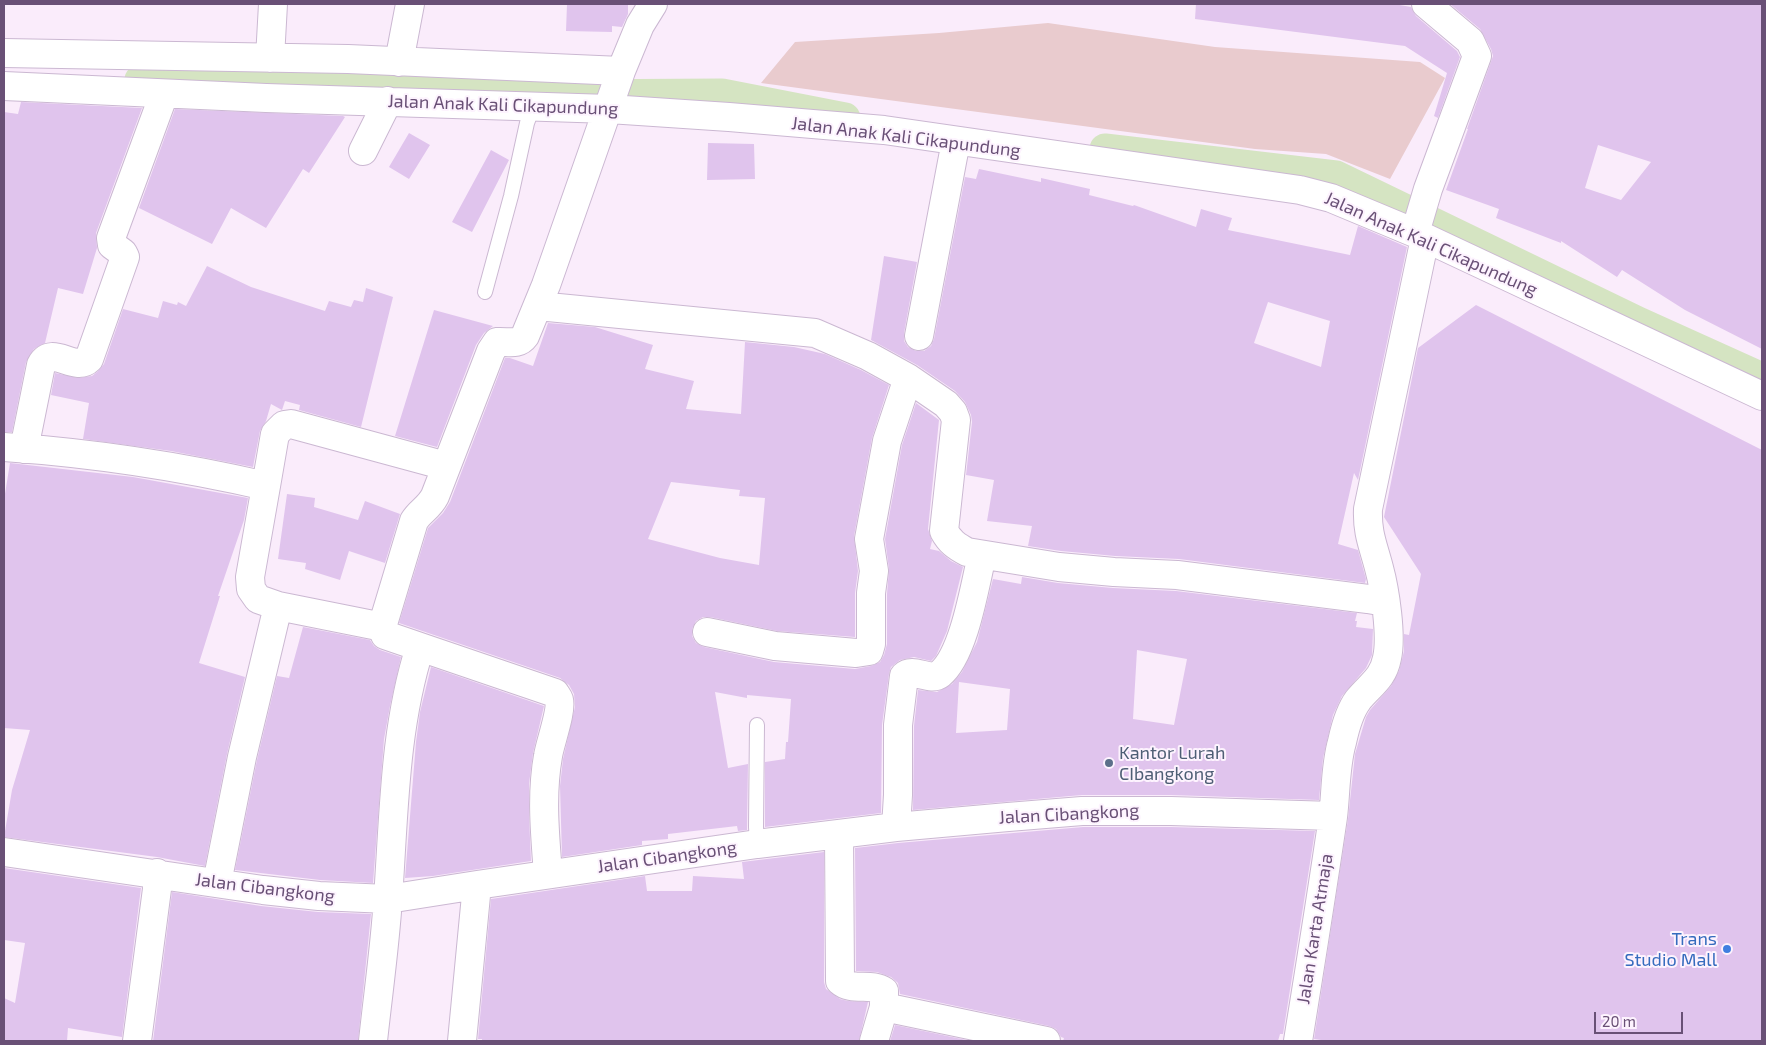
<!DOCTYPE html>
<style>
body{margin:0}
#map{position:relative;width:1766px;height:1045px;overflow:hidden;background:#faecfb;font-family:"Exo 2",sans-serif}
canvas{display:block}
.frame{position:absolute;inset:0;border:5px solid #695076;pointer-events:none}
.scale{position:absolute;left:1594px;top:1012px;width:89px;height:22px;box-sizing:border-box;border:2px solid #695076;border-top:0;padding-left:6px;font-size:15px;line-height:18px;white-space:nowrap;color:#695076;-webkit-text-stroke:4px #fdf3fe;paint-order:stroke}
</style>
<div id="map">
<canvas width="1766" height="1045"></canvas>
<div class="frame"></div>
<div class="scale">20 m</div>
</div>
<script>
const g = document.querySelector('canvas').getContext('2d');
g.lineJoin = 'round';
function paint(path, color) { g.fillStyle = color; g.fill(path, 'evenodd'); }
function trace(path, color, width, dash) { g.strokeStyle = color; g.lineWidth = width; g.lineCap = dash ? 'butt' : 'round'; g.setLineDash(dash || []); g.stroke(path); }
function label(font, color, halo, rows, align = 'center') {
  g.font = font + ' "Exo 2",sans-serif'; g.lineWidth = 4; g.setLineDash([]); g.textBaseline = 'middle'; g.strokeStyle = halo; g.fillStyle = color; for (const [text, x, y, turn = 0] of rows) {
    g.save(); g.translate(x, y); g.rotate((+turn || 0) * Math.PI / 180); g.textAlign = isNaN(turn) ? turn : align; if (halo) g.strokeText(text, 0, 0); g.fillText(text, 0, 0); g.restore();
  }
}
paint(new Path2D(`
 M1048,23L1215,47L1420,62L1445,78L1390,179L1326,154L1255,149L761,83L795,42L939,33Z`), '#e9cbce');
trace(new Path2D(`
 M140,80L336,83L551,95L722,94L845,118
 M1105,149L1336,176L1640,323L1762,378`), '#d5e4c2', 31);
paint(new Path2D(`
 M567,4H628V14L622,27L612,26V32L566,31Z
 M1196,4H1394L1411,7L1416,16L1457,51L1460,57L1438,118L1434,116L1447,73L1405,46L1195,19Z
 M1450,4H1762V349L1685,310L1622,270L1617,277L1561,241V243L1496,218L1499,209L1446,190L1468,129H1467L1493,56L1491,49L1480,29ZM1598,145L1651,162L1621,200L1585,188Z
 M21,102L142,108L96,233L97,248L83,294L58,288L45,343L34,349L26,362L12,432H4V112L18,114Z
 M175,109L343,116L345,117L309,173L303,169L266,228L231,208L212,244L139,208Z
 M409,133L430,145L409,179L389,167Z
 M708,143L754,144L755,179L707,180Z
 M491,150L509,160L472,232L452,222Z
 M979,169L1041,182V178L1090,189L1089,195L1133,206L1134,205L1196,227L1201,209L1232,218L1228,230L1350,255L1358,226L1407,247L1358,480L1354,473L1338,544L1358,550L1366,579L1365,583L1179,559L1115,556L1061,551L1028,546L1032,526L987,521L994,480L966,475L972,422L971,415L965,402L955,391L917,365L871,340L884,256L917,262L904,333V341L908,347L916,351H924L931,346L934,339L965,177L976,179ZM1268,302L1330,321L1321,367L1254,343Z
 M207,266L251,287L325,311L329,301L351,307L354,300L363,302L366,288L393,297L361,427L299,410L300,405L285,401L282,410L271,404L266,421L260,431L253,467L171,451L83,439L89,403L51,395L55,373L78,378L92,376L97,372L104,364L123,309L158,318L163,301L177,305L178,302L186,306Z
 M1476,305L1762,450V1041H1328L1314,1039L1348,819L1355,754L1366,717L1370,710L1391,686L1399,671L1404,651V634L1409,635L1421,574L1384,517L1418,348Z
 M434,310L493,326L484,333L476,345L437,447L395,436Z
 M548,323L595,327L653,345L645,369L694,381L686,409L741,414L745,342L794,347L825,354L861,370L889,385L872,438L854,536L858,571L855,593V637L777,631L710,617H703L696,621L692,629V636L696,643L704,647L774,662L855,669L871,666L880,662L884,655L887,644V594L889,569L885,539L902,445L916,403L939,420L928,529L932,541L930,549L939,551L951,561L963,567L947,631L936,656L931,661L914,657L900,660L891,667L889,674L882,725L881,813L765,827V762L785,759L786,742H788L791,699L747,695V698L715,692L728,768L748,764L747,830L738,831L737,826L668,834V839L642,841V845L562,857L560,786L563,759L575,707L574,694L569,685L560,678L399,623L428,528L443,513L450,502L505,358H510L533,366ZM671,482L740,490L739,496L765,498L759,565L720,558L648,539Z
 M10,463L133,477L248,498L244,520L218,596H220L199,663L245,677L227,754L205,866L157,857L4,837L12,790L30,730L4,728V500Z
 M287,494L315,498L314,507L358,520L365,501L400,514L385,563L349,551L340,580L305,569L306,563L278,559Z
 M1022,577L1058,583L1113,588L1176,591L1357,613L1355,621H1357L1356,627L1373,629L1372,655L1366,668L1342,696L1333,715L1323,758L1319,800L1171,795H1082L913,810L914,726L918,690L937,692L952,684L962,672L977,642L993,579L1021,584ZM1137,650L1187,659L1174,725L1133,719ZM959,682L1010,689L1007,730L956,733Z
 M303,627L370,640L374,646L380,650L401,657L390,706L384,739L373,883L320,880L235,870L257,760L277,676L289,678Z
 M431,667L544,706L533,753L529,784V816L531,861L433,876L405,878L416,742L420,712Z
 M1083,827H1171L1315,831L1283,1034H1280L1278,1041H1063L1064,1038L1061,1037L1056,1029L1049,1026L900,994L898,983L891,977L877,972L856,971L855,848L898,843Z
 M824,852V982L826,989L840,999L848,1001L868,1002L859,1041H482V1039H478L491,899L645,876L647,891H692L693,876L744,879L742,862Z
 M4,868L141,888L122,1037L68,1028L67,1041H4V998L15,1003L25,943L4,940Z
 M172,892L261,906L318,912L371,914L358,1041H153Z
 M895,1025L971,1041H890Z`), '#e0c4ed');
const lane = new Path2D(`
 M485,292L511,196L527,123L533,107
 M757,725L756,827L757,844`);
const street = new Path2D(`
 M4,53L348,59L621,71
 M270,58L273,4
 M399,62L410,4
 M4,86L266,98L609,109L729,117L884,130L1300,190L1331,198L1415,233L1762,396
 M363,151L388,101
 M1415,233L1428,189L1477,56L1470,41L1426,4
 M538,306L815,333L868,356L908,378L946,404L953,412L956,420L944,531C950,542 956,546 967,552L1059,567L1114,572L1177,575L1368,599L1385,602
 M919,336L956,141
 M4,447C92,453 179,466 266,486L250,577L251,589L258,599L278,606L383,627
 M24,449L41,365C52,344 75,373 89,359L125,257L123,253L112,245L111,238L164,94
 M266,486L275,434L284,425L291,424L446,466
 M707,632L775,646L856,653L869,651L871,644V593L874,571L869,539L871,528L887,441L908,378
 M420,647L555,693C556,695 558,697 559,700C562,711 550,743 548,756C541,795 545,835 548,874
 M896,827L898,795V725L904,676C913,667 930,682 940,674C964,655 975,585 982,555
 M839,834L840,981C852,992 871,982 884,991V1007L874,1041
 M4,852L263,890L319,896L388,899L477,885L757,844L896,827L1008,817L1082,811H1171L1333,816
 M217,883L242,757L278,606
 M884,1007L1046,1041
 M137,1041L157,889V873
 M373,1041C378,994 385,946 388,898C394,814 394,729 420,647L385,635L383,630V624L414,521C420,511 429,508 435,496L491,351L497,342C507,341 518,346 525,336L546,285L621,71L640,25L653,4
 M462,1041L477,885
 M1298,1041C1310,967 1322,892 1333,817C1336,793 1335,766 1342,742C1345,728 1349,712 1358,700C1370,685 1383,679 1387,658C1392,636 1385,590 1379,568C1373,545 1367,533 1368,509L1425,238`);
trace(lane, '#cbb8d2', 16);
trace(street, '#cbb8d2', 30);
trace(lane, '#fff', 14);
trace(street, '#fff', 28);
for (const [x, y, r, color] of [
 [1109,763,5,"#5c6f8a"],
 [1727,949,5,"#3f7fe0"]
]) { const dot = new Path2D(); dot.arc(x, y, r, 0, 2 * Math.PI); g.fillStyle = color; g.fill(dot); trace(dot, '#fdf3fe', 2); }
label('18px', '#695076', '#fdf3fe', [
 ["Jalan Anak Kali Cikapundung",503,105,2],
 ["Jalan Anak Kali Cikapundung",906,137,7],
 ["Jalan Anak Kali Cikapundung",1431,244,24],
 ["Jalan Cibangkong",1069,814,-3],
 ["Jalan Cibangkong",667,857,-8],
 ["Jalan Cibangkong",265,888,7],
 ["Jalan Karta Atmaja",1315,929,-81]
]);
label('18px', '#4e5e75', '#fdf3fe', [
 ["Kantor Lurah",1119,753],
 ["CIbangkong",1119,774]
], 'left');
label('18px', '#366cbe', '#fdf3fe', [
 ["Trans",1717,939],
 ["Studio Mall",1717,960]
], 'right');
</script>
